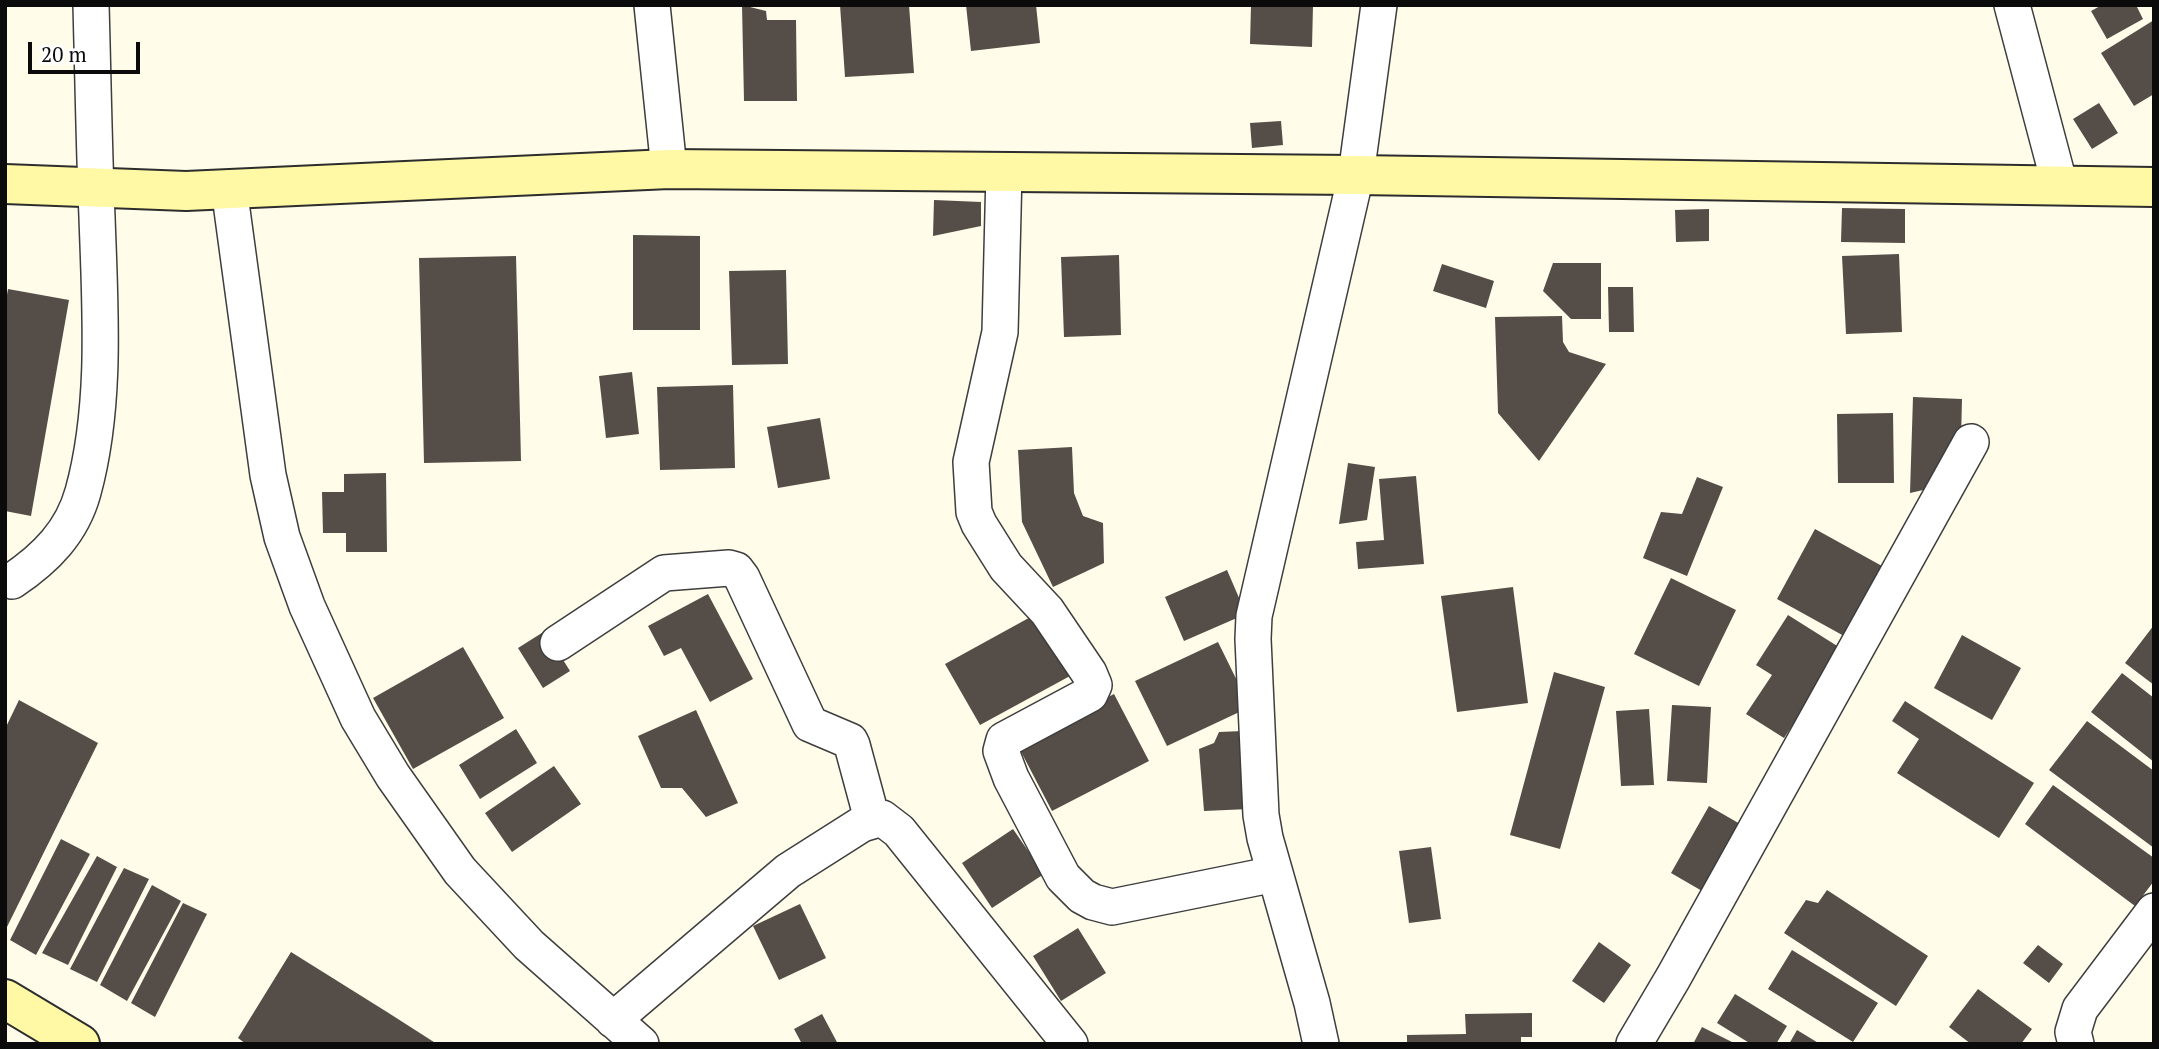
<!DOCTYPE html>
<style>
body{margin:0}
#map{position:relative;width:2159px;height:1049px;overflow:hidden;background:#fffcea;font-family:"PT Serif",serif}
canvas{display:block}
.frame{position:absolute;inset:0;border:7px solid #0b0b0b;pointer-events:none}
.scale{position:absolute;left:28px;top:42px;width:112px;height:32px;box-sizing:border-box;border:4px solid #0b0b0b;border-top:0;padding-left:9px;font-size:21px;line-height:24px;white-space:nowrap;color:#0b0b0b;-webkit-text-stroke:5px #fff;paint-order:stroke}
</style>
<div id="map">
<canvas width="2159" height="1049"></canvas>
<div class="frame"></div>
<div class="scale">20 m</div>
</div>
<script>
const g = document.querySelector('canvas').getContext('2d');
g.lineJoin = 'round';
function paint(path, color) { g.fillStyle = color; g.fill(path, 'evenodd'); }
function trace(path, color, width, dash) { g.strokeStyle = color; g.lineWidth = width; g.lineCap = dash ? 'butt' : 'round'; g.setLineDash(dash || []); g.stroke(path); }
paint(new Path2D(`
 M742,5L766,11L767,20H796L797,101H744Z
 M840,5H909L914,73L845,77Z
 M966,5H1036L1040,43L971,51Z
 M1251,5L1313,6L1312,47L1250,44Z
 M2102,5H2136L2143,19L2107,39L2091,11Z
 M2154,20V94L2134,106L2101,53Z
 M2099,103L2118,133L2092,149L2073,119Z
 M1281,121L1283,145L1252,148L1250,123Z
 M934,200L981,202V226L933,236Z
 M1842,208L1905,209V243L1841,242Z
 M1709,209V241L1676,242L1675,210Z
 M633,235L700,236V330H633Z
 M1899,254L1902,332L1846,334L1842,256Z
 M1119,255L1121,335L1064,337L1061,257Z
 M516,256L521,461L424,463L419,258Z
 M1553,263H1601V319H1571L1543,291Z
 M1442,264L1494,281L1486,308L1433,291Z
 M786,270L788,364L732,365L729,271Z
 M1608,287H1633L1634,332H1609Z
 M8,289L69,300L31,516L5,511V306Z
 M1562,316L1563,342L1569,352L1606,364L1539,461L1498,413L1495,317Z
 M632,372L639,434L606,438L599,376Z
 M733,385L735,468L660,470L657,387Z
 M1913,397L1962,399L1961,440L1932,488L1910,493Z
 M1893,413L1894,483H1838L1837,414Z
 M820,418L830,479L778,488L767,427Z
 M1072,447L1074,493L1083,516L1103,523L1104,563L1053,587L1022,522L1018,450Z
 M1348,463L1375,467L1367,520L1339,524Z
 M386,473L387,552H346V533H323L322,492H344V474Z
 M1416,476L1424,564L1358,569L1356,542L1384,540L1379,479Z
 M1697,477L1723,487L1687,576L1643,558L1661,512L1682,514Z
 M1815,529L1882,566L1844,636L1777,599Z
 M1227,570L1246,614L1184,641L1165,597Z
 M1671,578L1736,610L1699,686L1634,654Z
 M1513,587L1528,703L1457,712L1441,596Z
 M708,594L753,679L710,702L681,648L664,656L648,626Z
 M1036,614L1070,676L980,725L945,664Z
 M1788,615L1842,649L1784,738L1746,714L1772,675L1756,665Z
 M2154,625V685L2125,663Z
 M545,631L570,671L543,688L518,648Z
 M1962,635L2021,668L1992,720L1934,688Z
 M1218,642L1250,707L1167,746L1135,681Z
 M463,647L504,718L413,769L373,698Z
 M1554,672L1605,687L1560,849L1510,835Z
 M2122,673L2154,698V762L2091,712Z
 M1114,694L1149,761L1052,811L1017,744Z
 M19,700L98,743L5,931V729Z
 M1905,701L2034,783L1999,838L1897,773L1919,739L1892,721Z
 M1672,705L1711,707L1707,783L1667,781Z
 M1649,709L1654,785L1621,786L1616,711Z
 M696,710L738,803L706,817L682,788H661L638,736Z
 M2087,721L2154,771V848L2049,770Z
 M516,729L537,763L480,799L459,765Z
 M1243,731L1249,809L1204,811L1199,749L1214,743L1219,732Z
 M554,766L581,804L512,852L485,813Z
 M2053,785L2154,858V881L2135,906L2025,824Z
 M1709,806L1747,828L1709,895L1671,873Z
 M1013,829L1044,874L992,908L962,863Z
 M61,839L90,854L36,955L10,940Z
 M1431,847L1441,919L1409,923L1399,851Z
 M97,856L117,867L68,965L42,953Z
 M124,868L149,879L97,982L70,969Z
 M152,885L181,901L127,1001L100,985Z
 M1827,890L1928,956L1896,1006L1784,933L1806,900L1818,903Z
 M183,903L207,914L155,1017L131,1003Z
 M800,904L826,958L779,980L753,926Z
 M1078,928L1106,973L1061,1001L1033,956Z
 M1599,942L1631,965L1604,1003L1572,981Z
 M2038,945L2063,964L2049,983L2023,963Z
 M1792,950L1878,1003L1853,1042L1768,989Z
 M291,952L387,1012L437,1044H246L238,1038Z
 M1978,989L2032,1029L2021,1044H1971L1949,1027Z
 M1735,994L1787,1026L1776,1044H1751L1717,1023Z
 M1532,1013V1037H1521V1044H1407V1035L1466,1034L1465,1014Z
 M822,1014L838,1044H802L794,1029Z
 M1702,1027L1736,1044H1693Z
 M1797,1030L1820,1044H1789Z`), '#554d47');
const street = new Path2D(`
 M652,5L669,169
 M2012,5L2060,186
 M1004,172L1000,332L971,462L974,512L979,524L1006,567L1047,611L1089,673L1094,685L1090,694L1004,740L1001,751L1011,778L1063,877L1082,896L1093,902L1112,907L1275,874
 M229,188L268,475L282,537L307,606L358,718L393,776L460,871L529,945L641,1044
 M12,581C46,558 72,532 83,492C107,405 100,306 97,217C94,147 93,76 91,5
 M558,643L664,573L729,568L736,570L742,578L810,724L850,741L852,745L872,819
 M613,1020L788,871L862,824L882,818L899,831L1070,1044
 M1321,1044L1312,1003L1265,838L1261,815L1253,639L1254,616L1356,175L1379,5
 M1634,1044L1673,978L1971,442
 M2076,1044L2073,1032L2080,1009L2154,911`);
const secondary = new Path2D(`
 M5,184L186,191L669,169L1356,175L2154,187
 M5,999L80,1044`);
trace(street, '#3e3e3e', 38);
trace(secondary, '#2d2d2d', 42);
trace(street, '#fff', 35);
trace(secondary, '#fff8a5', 38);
</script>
